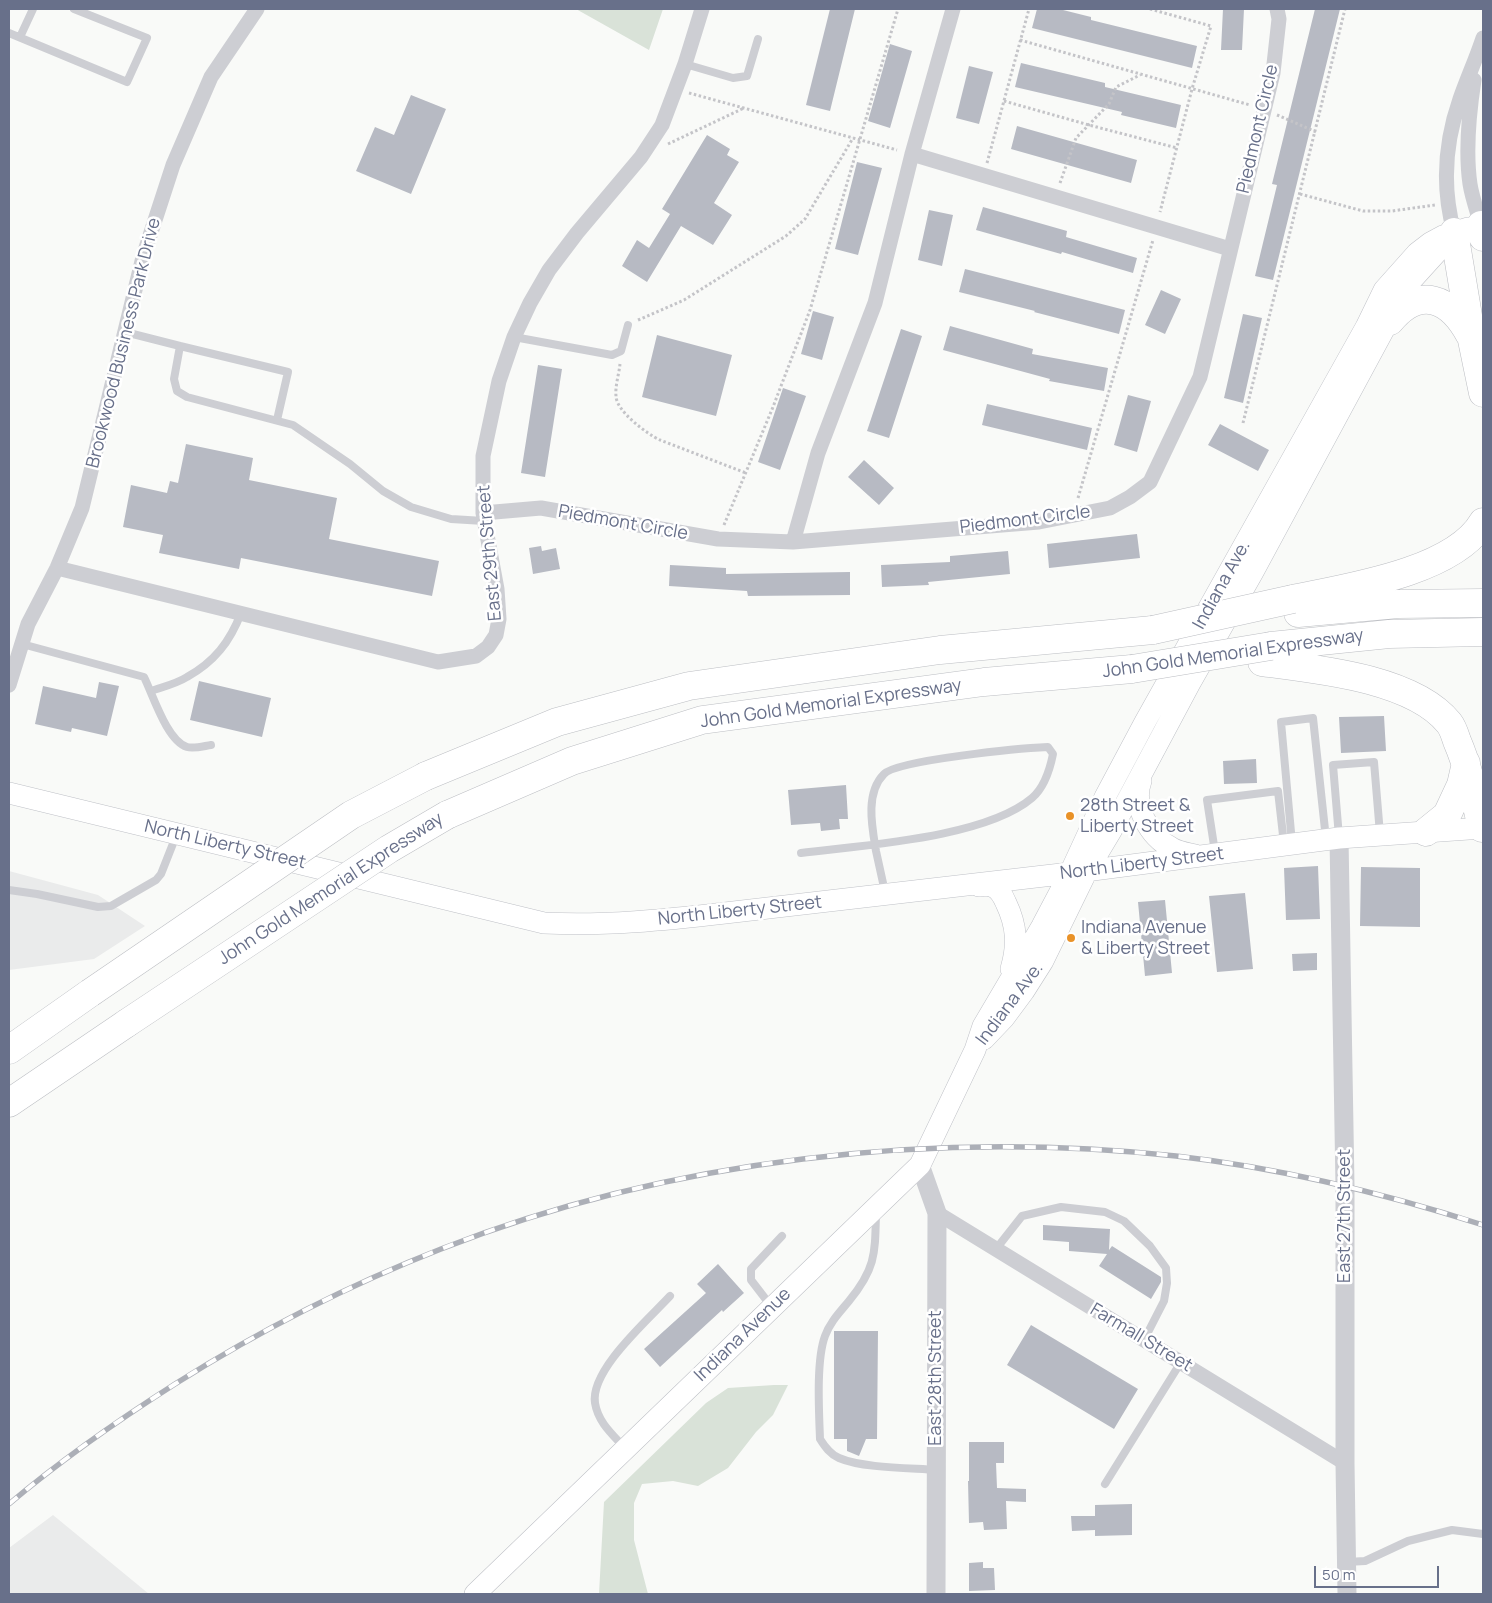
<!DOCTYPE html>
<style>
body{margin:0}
#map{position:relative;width:1492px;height:1603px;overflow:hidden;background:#f9faf8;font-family:Manrope,sans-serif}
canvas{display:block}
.frame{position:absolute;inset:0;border:10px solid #68708a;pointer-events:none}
.scale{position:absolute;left:1314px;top:1566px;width:125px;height:22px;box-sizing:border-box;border:2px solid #68708a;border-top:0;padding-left:6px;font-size:15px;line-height:18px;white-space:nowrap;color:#68708a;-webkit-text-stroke:4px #fff;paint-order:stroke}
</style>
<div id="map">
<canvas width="1492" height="1603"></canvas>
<div class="frame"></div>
<div class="scale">50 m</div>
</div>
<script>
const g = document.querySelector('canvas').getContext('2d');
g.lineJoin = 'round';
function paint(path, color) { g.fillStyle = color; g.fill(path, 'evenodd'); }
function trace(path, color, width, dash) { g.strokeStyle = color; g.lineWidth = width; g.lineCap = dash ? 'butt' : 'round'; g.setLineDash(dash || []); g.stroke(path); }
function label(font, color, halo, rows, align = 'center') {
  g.font = font + ' Manrope,sans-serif'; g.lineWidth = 5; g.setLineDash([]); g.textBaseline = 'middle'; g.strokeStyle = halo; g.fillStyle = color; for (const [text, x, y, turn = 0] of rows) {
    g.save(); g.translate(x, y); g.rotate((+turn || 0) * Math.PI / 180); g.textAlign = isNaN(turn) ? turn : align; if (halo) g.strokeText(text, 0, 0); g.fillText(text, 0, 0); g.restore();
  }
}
paint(new Path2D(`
 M9,871L98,895L145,926L94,959L9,970Z
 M53,1515L149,1594H9V1548Z`), '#eaebeb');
paint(new Path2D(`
 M576,9H663L649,50Z
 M774,1385H788L773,1415L756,1432L728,1468L698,1486L673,1481L642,1484L634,1503V1540L648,1594H599L604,1502L706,1403L728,1388Z`), '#d9e2d8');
paint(new Path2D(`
 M830,9H855L830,111L806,105Z
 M1037,9H1059L1091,17V20L1197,46L1192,68L1032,28Z
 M1223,9H1244L1242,50H1221Z
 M1315,9H1340L1273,280L1255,276L1277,185L1272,184Z
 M890,44L912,51L890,128L868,121Z
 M1021,63L1105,83V87L1181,105L1176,128L1121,115L1122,112L1015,87Z
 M969,66L993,72L979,124L956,118Z
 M411,95L446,109L411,194L356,171L375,127L394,135Z
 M1017,126L1137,160L1131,183L1011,149Z
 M707,135L730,149L727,155L739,162L714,203L732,215L713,245L681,226L647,282L622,266L637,240L649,248L670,214L662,209Z
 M857,162L882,168L858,255L835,249Z
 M983,207L1067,231L1066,237L1137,258L1133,273L1062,252L1061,254L976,230Z
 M929,210L953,215L942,266L918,260Z
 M965,269L1125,310L1119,334L1034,312L1035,311L959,292Z
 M1161,290L1181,299L1165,334L1145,325Z
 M813,311L834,317L822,360L801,354Z
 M1243,314L1262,318L1243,403L1224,398Z
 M950,326L1033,349L1032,354L1108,368L1104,391L1049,381L1050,379L943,350Z
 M901,329L922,336L889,438L867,431Z
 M657,335L732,355L716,416L642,397Z
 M538,365L562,369L545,477L521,473Z
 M783,388L806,396L780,470L758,462Z
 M1128,395L1151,401L1137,452L1114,445Z
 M987,404L1092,428L1087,450L982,425Z
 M1220,424L1269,450L1258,471L1208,445Z
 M186,444L253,458L249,480L337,498L329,539L439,561L432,596L241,558L239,569L159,553L163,535L123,527L131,485L167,493L170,481L178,483Z
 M864,460L894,488L879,505L848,477Z
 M1137,534L1140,558L1049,568L1047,544Z
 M541,546L542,551L556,548L560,569L533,574L529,548Z
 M1008,551L1010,574L928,582L929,585L882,587L881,565L950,562V556Z
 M670,565L726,568V574L850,572V595L748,596L747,591L669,586Z
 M199,681L271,698L262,737L190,720Z
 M99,682L119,686L107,736L72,728L71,732L35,724L43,686L96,698Z
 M1384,716L1386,751L1341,753L1339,717Z
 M1256,759L1257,783L1224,784L1223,761Z
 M846,785L848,819H839L840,829L821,831L820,823L791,825L788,790Z
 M1318,866L1320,919L1286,920L1284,868Z
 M1361,867L1420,868V927L1360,926Z
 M1245,893L1253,969L1217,972L1209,896Z
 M1165,900L1172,973L1145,976L1138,902Z
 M1317,953V970L1293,971L1292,954Z
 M1043,1225L1110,1229L1109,1250L1112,1246L1161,1277V1282L1151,1299L1099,1266L1107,1254L1069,1251V1242L1043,1240Z
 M718,1264L744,1293L723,1312L722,1310L660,1367L644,1349L706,1293L697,1284Z
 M1031,1325L1138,1389L1114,1429L1007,1365Z
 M834,1331H878L877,1439H866L859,1456L847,1451V1439H834Z
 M969,1442H1004V1463H996L997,1488L1026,1489V1502L1006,1501L1007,1529L984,1530L983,1522L969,1523L968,1481H969Z
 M1132,1504V1535L1095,1536V1530L1072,1531L1071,1516H1095V1505Z
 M983,1562V1568H994L995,1590L969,1591V1563Z`), '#b7bac3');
const secondary = new Path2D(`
 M1141,781C1132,805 1149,837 1172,848C1179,852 1187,853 1195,855
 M9,793L544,923C605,926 665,920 725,913L1070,873L1339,838L1483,828
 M979,886C982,886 988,885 991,886C999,888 1003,896 1006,903C1017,926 1018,945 1011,969
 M984,1039L1004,1018L1024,991L1043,961L1087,871L1111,831L1190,683L1253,572L1409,283L1448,240
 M475,1594L920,1165L975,1050L983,1026L1042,926L1070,873L1105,797L1145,722L1366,327L1384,290L1417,253L1430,243L1443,236L1468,228`);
const motorway = new Path2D(`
 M1481,225L1483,237
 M1454,232L1472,340L1483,393
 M1390,321C1420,285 1450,298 1470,335
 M1293,599C1346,588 1454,572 1483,522
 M1298,613L1398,604L1483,603
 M1271,646L1389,634L1483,632
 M1262,662C1316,669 1413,678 1449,723C1453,728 1455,735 1457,741C1469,769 1475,798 1482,828
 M426,776L557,722L689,686L940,650L1153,630
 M447,815L572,761L702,720L984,682L1132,669
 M1426,832L1447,815L1461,785L1466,763
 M9,1050L90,993
 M9,1103L127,1023`);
trace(secondary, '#bfc1c7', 22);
trace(motorway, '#bcbec3', 29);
trace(new Path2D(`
 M1150,9L1211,26L1192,89L1160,212
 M1020,40L1250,105
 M689,93L897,150
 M1004,101L1089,125L1177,148
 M1277,115L1316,132
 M668,144L744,108
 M987,163L1029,9
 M1060,183L1076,138L1109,104L1116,87L1140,75
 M1300,194L1363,211H1392L1435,205
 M638,320L684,300L786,236L805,219L853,138
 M620,364C619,374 615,386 616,396C616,411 647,434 660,440L746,473
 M1243,423L1345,9
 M1078,498L1153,240
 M724,525L773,407L810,310L898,9`), '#c4c4c8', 3, [2.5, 2.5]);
trace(new Path2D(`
 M9,33L127,82L147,38L74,9
 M20,37L33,9
 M685,64L733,78L747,76L758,39
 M125,332L180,346L174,379L177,391L187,397L293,425L350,464L383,491L411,507L451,519L484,521
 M514,337L612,355L621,351L628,325
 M180,346L288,372L277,420
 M22,644L144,677C153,695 167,741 187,747C194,749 204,746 211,745
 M151,691C162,687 176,684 187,677C214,662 230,642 241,613
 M1339,837L1333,765L1374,762L1380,834
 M1292,843L1281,722L1313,718L1326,839
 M1215,852L1207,800L1278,791L1284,844
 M801,853C863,845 985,838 1032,798C1045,787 1050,769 1053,754L1048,747C1023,748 897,760 884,774C865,793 872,827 876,851L885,892
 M9,890L37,894L98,907L111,906L156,880L161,874L176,836
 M876,1212C875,1254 876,1268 849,1301C840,1312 830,1322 825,1336C816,1360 819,1412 820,1439C825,1447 830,1454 839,1458C862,1468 910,1468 936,1470
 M996,1249L1022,1216L1061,1207L1105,1212L1124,1221L1150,1246L1166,1268L1167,1283L1164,1301L1144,1340
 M771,1306L751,1280V1269L782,1236
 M624,1447C612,1434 598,1422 595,1403C590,1370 648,1320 670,1296
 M1105,1484L1181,1362
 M1347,1562L1365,1561L1408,1541L1452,1530L1483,1534`), '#cdced3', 8);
trace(new Path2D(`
 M1474,80C1469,113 1465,150 1470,184C1472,197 1477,211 1481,225
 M912,154L1230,249
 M1454,232C1442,188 1445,142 1460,99C1467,79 1476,59 1483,38
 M483,513L541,508L718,539L793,542L1039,522L1110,508L1130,497L1150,482L1200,377L1273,73L1279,19L1277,9
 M793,542L818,453L875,303L912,154L953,9
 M57,568L438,662L476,656L488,647L496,635L499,619L497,589L483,513V456L499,381L514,337L530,303L549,270L577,233L641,157L662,125L685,64L702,9
 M9,685L28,624L57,568L82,508L143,257L173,165L211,77L257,9
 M937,1213L1345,1463`), '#cdced3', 15);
trace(new Path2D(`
 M1339,838L1345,1186V1463L1347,1594
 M920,1165L937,1213L936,1594`), '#cdced3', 19);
trace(secondary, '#fff', 21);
trace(motorway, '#fff', 28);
const rail = new Path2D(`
 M9,1504C61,1460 117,1421 175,1384C259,1331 349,1285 441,1249C670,1159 932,1130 1176,1156C1281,1168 1383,1193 1483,1225`);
trace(rail, '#acafb7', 5.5);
trace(rail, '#fff', 4, [11]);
const motorwayBridge = new Path2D(`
 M1153,630L1293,599
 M1132,669L1271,646
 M90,993L351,815L426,776
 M127,1023L389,849L447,815`);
trace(motorwayBridge, '#bcbec3', 29, []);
trace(motorwayBridge, '#fff', 28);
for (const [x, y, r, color] of [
 [1070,816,5,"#e99228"],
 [1071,938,5,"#e99228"]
]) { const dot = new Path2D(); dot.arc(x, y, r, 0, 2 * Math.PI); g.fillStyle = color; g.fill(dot); trace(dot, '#fff', 2); }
label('18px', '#68708a', '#fff', [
 ["Piedmont Circle",1258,129,-77],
 ["Brookwood Business Park Drive",124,343,-76],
 ["Piedmont Circle",1025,520,-7],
 ["Piedmont Circle",623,523,10],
 ["East 29th Street",490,553,-95],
 ["Indiana Ave.",1222,585,-61],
 ["John Gold Memorial Expressway",1233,654,-8],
 ["John Gold Memorial Expressway",831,704,-8],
 ["North Liberty Street",225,845,13],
 ["North Liberty Street",1142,864,-7],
 ["John Gold Memorial Expressway",331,889,-33],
 ["North Liberty Street",740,911,-6],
 ["Indiana Ave.",1010,1004,-53],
 ["East 27th Street",1345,1216,-90],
 ["Indiana Avenue",743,1335,-44],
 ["Farmall Street",1141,1338,31],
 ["East 28th Street",936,1378,-90]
]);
label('18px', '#68708a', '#fff', [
 ["28th Street &",1080,806],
 ["Liberty Street",1080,827],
 ["Indiana Avenue",1081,928],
 ["& Liberty Street",1081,949]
], 'left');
</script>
